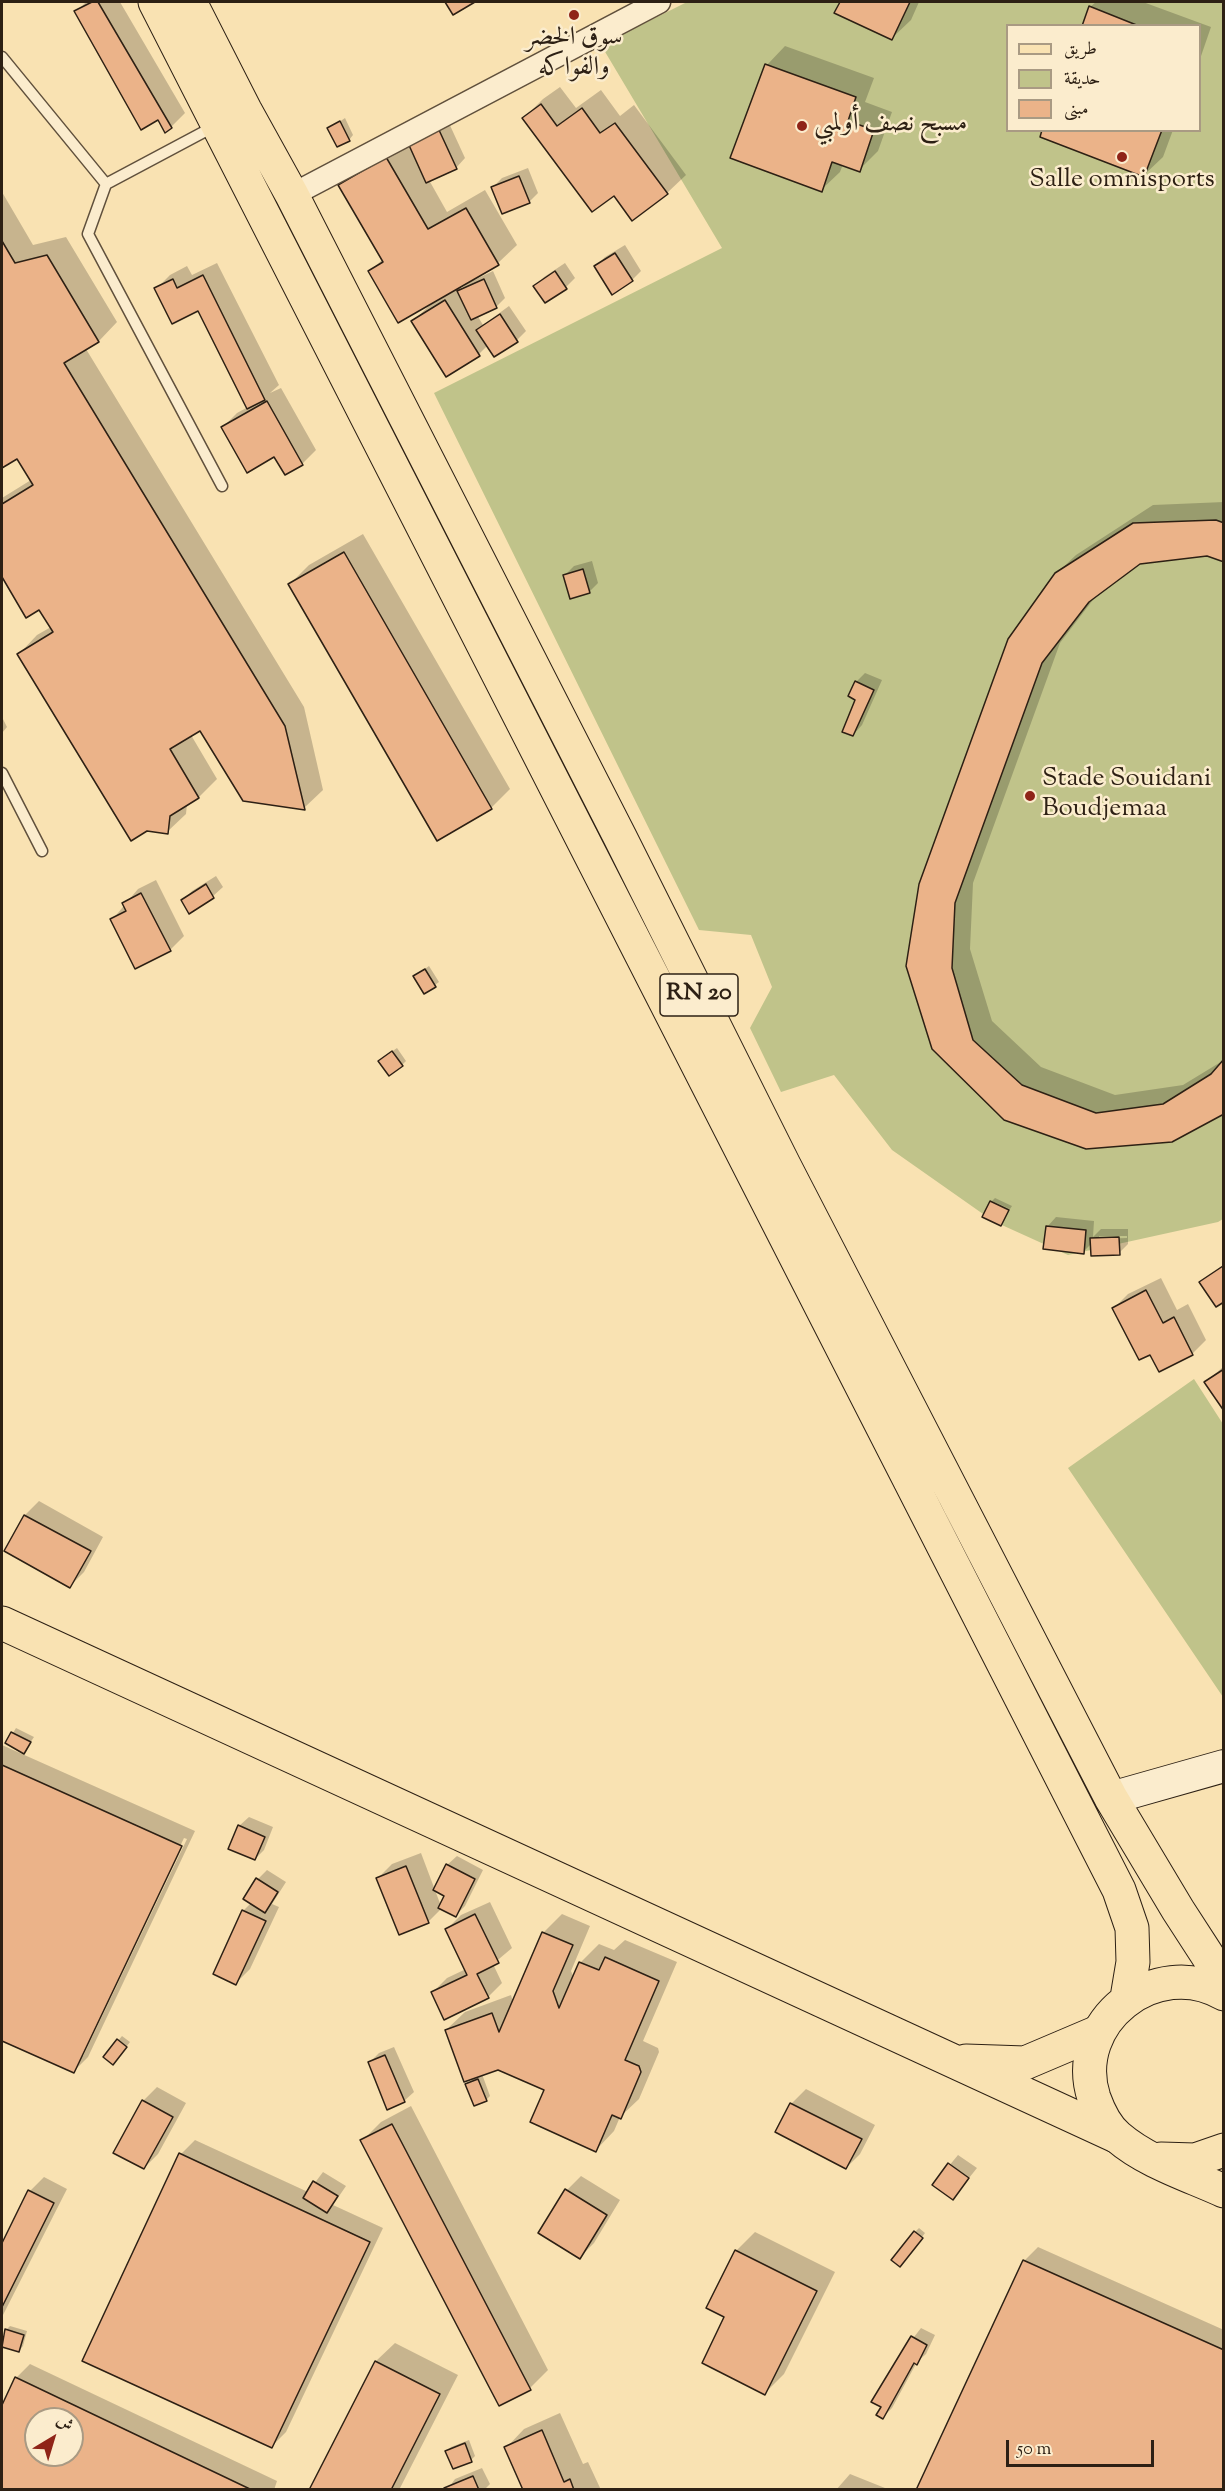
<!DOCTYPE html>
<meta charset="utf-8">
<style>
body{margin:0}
#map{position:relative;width:1225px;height:2491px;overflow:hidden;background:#f9e2b2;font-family:"Sorts Mill Goudy",Amiri,serif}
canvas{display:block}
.frame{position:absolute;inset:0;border:3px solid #2d2014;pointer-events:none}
.legend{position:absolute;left:1006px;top:24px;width:195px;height:108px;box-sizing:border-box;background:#fbeccd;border:2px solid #a99a83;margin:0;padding:8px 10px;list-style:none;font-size:18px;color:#2d2014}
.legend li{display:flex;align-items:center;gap:12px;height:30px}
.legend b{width:30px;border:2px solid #a99a83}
.north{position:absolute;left:24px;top:2407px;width:60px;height:60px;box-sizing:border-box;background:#fbeccd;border:2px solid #a99a83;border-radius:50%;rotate:38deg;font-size:16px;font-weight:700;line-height:24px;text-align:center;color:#2d2014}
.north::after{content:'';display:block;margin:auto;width:21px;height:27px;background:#8f2418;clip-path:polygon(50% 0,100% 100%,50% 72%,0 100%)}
.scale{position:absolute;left:1006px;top:2440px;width:148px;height:27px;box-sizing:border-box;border:3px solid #2d2014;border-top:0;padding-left:8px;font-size:18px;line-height:21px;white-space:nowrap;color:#2d2014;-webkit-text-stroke:4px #fbeccd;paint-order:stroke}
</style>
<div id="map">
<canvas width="1225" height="2491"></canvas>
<div class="frame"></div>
<ul class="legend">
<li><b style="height:8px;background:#f9e2b2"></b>طريق</li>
<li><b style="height:16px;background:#c0c38a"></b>حديقة</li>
<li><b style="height:16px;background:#ebb389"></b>مبنى</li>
</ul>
<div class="north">ش</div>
<div class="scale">50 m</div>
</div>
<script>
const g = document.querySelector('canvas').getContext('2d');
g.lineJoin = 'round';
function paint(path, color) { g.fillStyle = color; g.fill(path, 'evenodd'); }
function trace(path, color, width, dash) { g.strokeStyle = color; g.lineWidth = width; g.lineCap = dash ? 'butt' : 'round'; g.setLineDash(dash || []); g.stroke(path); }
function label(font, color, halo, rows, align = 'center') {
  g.font = font + ' "Sorts Mill Goudy",Amiri,serif'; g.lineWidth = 5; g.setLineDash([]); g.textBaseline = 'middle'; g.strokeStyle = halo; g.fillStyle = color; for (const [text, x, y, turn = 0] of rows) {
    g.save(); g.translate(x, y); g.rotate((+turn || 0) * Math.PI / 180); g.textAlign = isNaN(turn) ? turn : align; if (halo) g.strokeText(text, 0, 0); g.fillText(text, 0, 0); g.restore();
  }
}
paint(new Path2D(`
 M687,2H1223V1219L1218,1222L1068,1255L993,1221L892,1150L834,1075L781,1092L750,1028L772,987L751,935L699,930L434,393L722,248L601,45ZM1008,26H1200V130H1008Z
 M1194,1379L1223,1424V1697L1068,1468Z`), '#c0c38a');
paint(new Path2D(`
 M86,2H120L185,113L171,127L158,118L76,12Z
 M842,2H919L911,20L892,38L836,13Z
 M1096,2H1143L1211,27L1200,59V26H1083L1090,7Z
 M785,46L874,78L865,102L892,112L878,151L859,170L843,164L840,172L821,190L732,157L767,65Z
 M560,87L576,108L601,90L620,116L634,105L686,175L667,193L615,194L524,118L543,99Z
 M345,118L353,135L349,140L329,129Z
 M448,121L465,158L456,168L429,180L447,212L485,190L517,245L498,263L473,278L474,280L493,271L505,298L496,307L477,315L483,325L509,306L526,331L517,340L488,345L479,354L413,321L432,303L370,271L383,259L340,185L359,166ZM470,281L461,289L459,286Z
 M1044,130H1173L1163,157L1144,175Z
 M528,168L538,193L529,202L493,187L502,178Z
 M2,192L33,245L66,237L117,322L99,341L86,349L304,707L323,790L304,808L201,729L191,735L217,779L199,797L187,804L186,814L167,832L19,654L37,635L51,627L39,608L26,615L2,575V498L31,480L17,457L2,466Z
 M625,245L641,271L632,280L596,266L605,257Z
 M217,263L279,385L270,393L281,388L316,450L302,464L275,455L223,427L237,413L248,407L199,309L156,289L170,275L187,266L192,275Z
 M565,263L575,278L566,287L535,286L544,277Z
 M1224,502V561L1207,555L1139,562L1099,592L1060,643L973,883L970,949L992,1021L1041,1067L1115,1095L1183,1085L1224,1060V1112L1005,1119L908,966L1056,574L1076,555L1153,505Z
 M363,534L510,789L491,808L290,584L309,565Z
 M592,561L598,583L589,592L565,575L574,566Z
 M865,673L882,680L862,725L853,735L857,699L856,682Z
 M2,717L7,727L2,733Z
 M216,876L223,887L213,896L190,912L183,901L192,891Z
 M156,880L184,936L170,950L112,920L138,889Z
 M429,966L439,982L425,992L415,976Z
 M397,1048L406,1061L402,1065L384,1057Z
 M995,1198L1012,1206L1010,1209L992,1201Z
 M1056,1217L1094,1221L1093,1237L1101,1229H1128V1244L1119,1253L1092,1243L1083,1252L1047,1227ZM1099,1236H1127V1238L1099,1239Z
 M1224,1264V1301L1201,1283Z
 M1161,1278L1177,1310L1188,1304L1206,1340L1192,1354L1151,1353L1114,1308L1128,1294Z
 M1224,1366V1408L1206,1382Z
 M39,1501L103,1537L84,1572L70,1586L6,1551L25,1515Z
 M16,1728L34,1737L24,1752L7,1743Z
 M2,1745L195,1831L88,2057L74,2071L2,2039ZM184,1838L187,1839L83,2056H80Z
 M249,1817L273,1827L264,1850L255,1859L239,1826Z
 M421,1853L441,1906L446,1895L447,1865L457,1856L483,1870L465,1906L456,1915L442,1908L428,1922L378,1878L392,1864Z
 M267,1870L286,1882L272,1904L279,1907L250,1969L236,1983L243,1911L252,1902L258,1879Z
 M490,1902L512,1948L493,1964L502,1983L488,1997L433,1992L447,1978L466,1969L447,1929L461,1915Z
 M562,1914L590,1926L571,1971L574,1978L581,1962L599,1944L614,1950L625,1940L677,1962L643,2041L658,2048L659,2052L639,2099L620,2117L614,2131L596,2150L546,2089L498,2068L482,2074L490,2096L486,2100L467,2085L475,2077L446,2030L465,2012L511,1995L513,2002L543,1933Z
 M122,2036L130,2042L117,2059L105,2056Z
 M394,2047L414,2092L404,2101L370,2062L379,2053Z
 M157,2087L186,2103L158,2154L144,2168L143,2101Z
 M806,2089L875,2125L860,2154L846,2168L777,2132L792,2103Z
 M411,2106L548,2370L530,2388L362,2141L381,2122Z
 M195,2140L308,2192L323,2172L346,2186L333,2205L383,2228L286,2432L272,2446L181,2154Z
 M958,2155L977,2168L953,2198L934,2184Z
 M581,2176L620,2200L594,2243L580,2257L540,2232L567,2190Z
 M44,2177L67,2189L2,2317V2246L30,2191Z
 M919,2228L925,2233L904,2261L915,2232Z
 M755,2232L835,2272L784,2374L765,2393L726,2316L736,2251Z
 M1038,2247L1224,2330V2490L1024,2261Z
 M10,2326L27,2331L23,2346L19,2351L2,2346L6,2330Z
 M921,2328L935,2335L926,2354L917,2362L892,2408L883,2417V2406L874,2401L897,2359Z
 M395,2343L458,2375L399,2490H310L376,2361Z
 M30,2364L277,2481L274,2490H2V2408L16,2378ZM36,2419H72V2455H36Z
 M560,2413L583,2464L588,2462L601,2490H525L506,2448L524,2429Z
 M469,2440L475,2456L471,2460L447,2451L451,2447Z
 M482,2468L490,2484L484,2490H447L455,2479Z
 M850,2474L890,2490H836Z`), '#0003');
const building = new Path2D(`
 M92,2H98L172,128L165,133L158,120L141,130L74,11Z
 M445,2H475L453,15Z
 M840,2H910L892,40L834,13Z
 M1089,6L1139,26H1082Z
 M765,64L856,97L848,121L874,130L860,172L832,162L822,192L730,158Z
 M541,104L557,126L582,108L600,133L615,123L668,194L632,221L614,196L592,212L522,118Z
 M340,121L350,141L337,147L327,128Z
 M439,130L457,169L426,183L408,143Z
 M1042,130H1162L1144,177L1040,137Z
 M386,157L428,229L466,208L499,265L398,323L368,271L383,262L338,185Z
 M519,176L530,203L502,214L491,187Z
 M2,241L15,263L47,255L99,342L64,363L285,726L305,810L243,801L200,731L170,749L199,798L170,816L168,834L147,831L131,841L17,654L53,632L39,610L26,618L2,577V504L33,485L17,459L2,468Z
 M615,253L633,281L612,295L594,266Z
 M555,271L567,289L545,303L533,286Z
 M203,275L265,400L247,409L198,311L172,324L154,288L173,279L177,288Z
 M484,279L497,308L471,320L457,291Z
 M445,300L480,356L446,377L411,321Z
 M500,314L518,342L494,357L476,330Z
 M267,401L303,465L285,475L274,457L247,473L221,427Z
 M1216,520L1224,523V562L1207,556L1140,564L1089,602L1042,663L955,903L952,968L973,1040L1022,1085L1096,1113L1163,1104L1211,1074L1224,1059V1114L1172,1142L1086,1149L1004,1120L932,1049L906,966L919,884L1008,639L1055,573L1133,523Z
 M344,552L492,809L437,841L288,584Z
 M583,569L590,593L570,599L563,575Z
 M855,681L874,690L853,736L842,732L855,700L848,696Z
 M206,884L214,898L189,914L181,900Z
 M141,893L171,951L135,969L110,919L126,911L122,903Z
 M425,969L436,987L424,994L413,976Z
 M392,1051L403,1066L389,1076L378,1061Z
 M990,1201L1009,1210L1001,1226L982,1217Z
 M1046,1226L1086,1230L1084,1254L1043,1249Z
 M1119,1237L1120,1255L1091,1256L1090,1238Z
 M1223,1266L1224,1302L1216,1307L1199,1282Z
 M1146,1290L1163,1323L1174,1317L1193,1355L1159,1372L1150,1355L1139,1360L1112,1308Z
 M1224,1369V1411L1204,1382Z
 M24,1515L91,1551L70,1588L4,1551Z
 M11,1732L31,1742L24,1754L5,1743Z
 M2,1765L182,1846L74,2073L2,2041Z
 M238,1825L265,1837L255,1860L228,1849Z
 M446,1864L475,1879L456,1917L438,1908L444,1896L433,1890Z
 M406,1866L429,1923L399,1935L376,1878Z
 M256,1878L278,1892L265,1913L243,1899Z
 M242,1910L266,1921L236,1985L213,1974Z
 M475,1914L499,1963L477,1974L489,1998L444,2020L431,1992L467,1975L445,1929Z
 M542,1932L573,1945L553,1991L559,2008L579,1962L599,1970L605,1957L659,1981L625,2060L639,2066L641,2072L621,2119L612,2115L596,2152L530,2122L544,2090L498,2070L464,2082L445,2030L492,2013L499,2032Z
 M117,2039L127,2047L113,2065L103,2057Z
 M385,2055L405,2102L387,2110L368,2062Z
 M478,2079L487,2101L474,2106L465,2084Z
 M142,2100L173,2117L144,2169L113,2153Z
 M790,2103L862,2139L846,2169L775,2132Z
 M392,2124L531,2390L499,2406L360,2140Z
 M179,2153L370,2242L272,2448L82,2361Z
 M948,2163L969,2178L953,2200L932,2185Z
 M313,2181L338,2196L327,2213L303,2198Z
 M565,2189L607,2215L580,2259L538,2233Z
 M28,2190L54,2203L2,2307V2243Z
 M914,2231L923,2238L900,2267L891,2260Z
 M735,2250L817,2291L765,2395L702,2363L724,2317L706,2308Z
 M1023,2260L1224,2350V2490H916Z
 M5,2329L24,2335L19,2352L2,2347Z
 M911,2336L927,2345L917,2365L914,2363L883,2419L876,2415L881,2407L871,2402Z
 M375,2361L440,2394L391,2490H309Z
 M15,2377L252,2490H2V2405ZM36,2419H72V2455H36Z
 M542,2430L564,2482L570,2479L574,2490H523L504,2447Z
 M465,2443L472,2462L453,2469L445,2451Z
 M473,2476L479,2490H445L444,2488Z`);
paint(building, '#ebb389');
trace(building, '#2d2014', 1.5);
const lane = new Path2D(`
 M2,57L106,184L215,126
 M106,184L88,234L222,486
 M2,773L42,851`);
const street = new Path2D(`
 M292,195L659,2`);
const secondary = new Path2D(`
 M1111,1798L1224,1766`);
const primary = new Path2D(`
 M2,1623L1116,2136
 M966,2061L1025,2063L1098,2032`);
const highway = new Path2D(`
 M155,2L1119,1890L1132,1928L1133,1962L1127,1998
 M190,2L245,110L292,195L620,837L784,1165L1111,1798L1178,1910L1224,1981
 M1224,1994C1156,1954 1069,2022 1094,2098C1099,2112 1106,2127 1118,2137C1147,2162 1189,2175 1224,2191
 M1161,2159L1195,2160L1224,2150`);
trace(lane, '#60503c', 13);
trace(street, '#60503c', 25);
trace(secondary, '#2d2014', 34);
trace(primary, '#2d2014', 35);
trace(highway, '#2d2014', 35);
trace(lane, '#fbeccd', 10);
trace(street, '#fbeccd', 22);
trace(secondary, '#fbeccd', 32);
trace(primary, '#f9e2b2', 33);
trace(highway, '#f9e2b2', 33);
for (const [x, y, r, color] of [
 [574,15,6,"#8f2418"],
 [802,126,6,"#8f2418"],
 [1122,157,6,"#8f2418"],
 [1030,796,6,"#8f2418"]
]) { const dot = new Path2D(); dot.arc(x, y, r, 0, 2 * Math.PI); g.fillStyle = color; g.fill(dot); trace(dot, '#fbeccd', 2); }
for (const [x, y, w] of [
 [699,995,78]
]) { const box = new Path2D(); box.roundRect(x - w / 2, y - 21, w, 42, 4.5); g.fillStyle = '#fbeccd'; g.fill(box); trace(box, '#2d2014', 1.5); }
label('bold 24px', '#2d2014', null, [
 ["RN 20",699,995]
]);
label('26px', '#2d2014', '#fbeccd', [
 ["سوق الخضر",574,40],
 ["والفواكه",574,70],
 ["مسبح نصف أولمبي",814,126,"left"],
 ["Salle omnisports",1122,182],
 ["Stade Souidani",1042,781,"left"],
 ["Boudjemaa",1042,811,"left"]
]);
</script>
